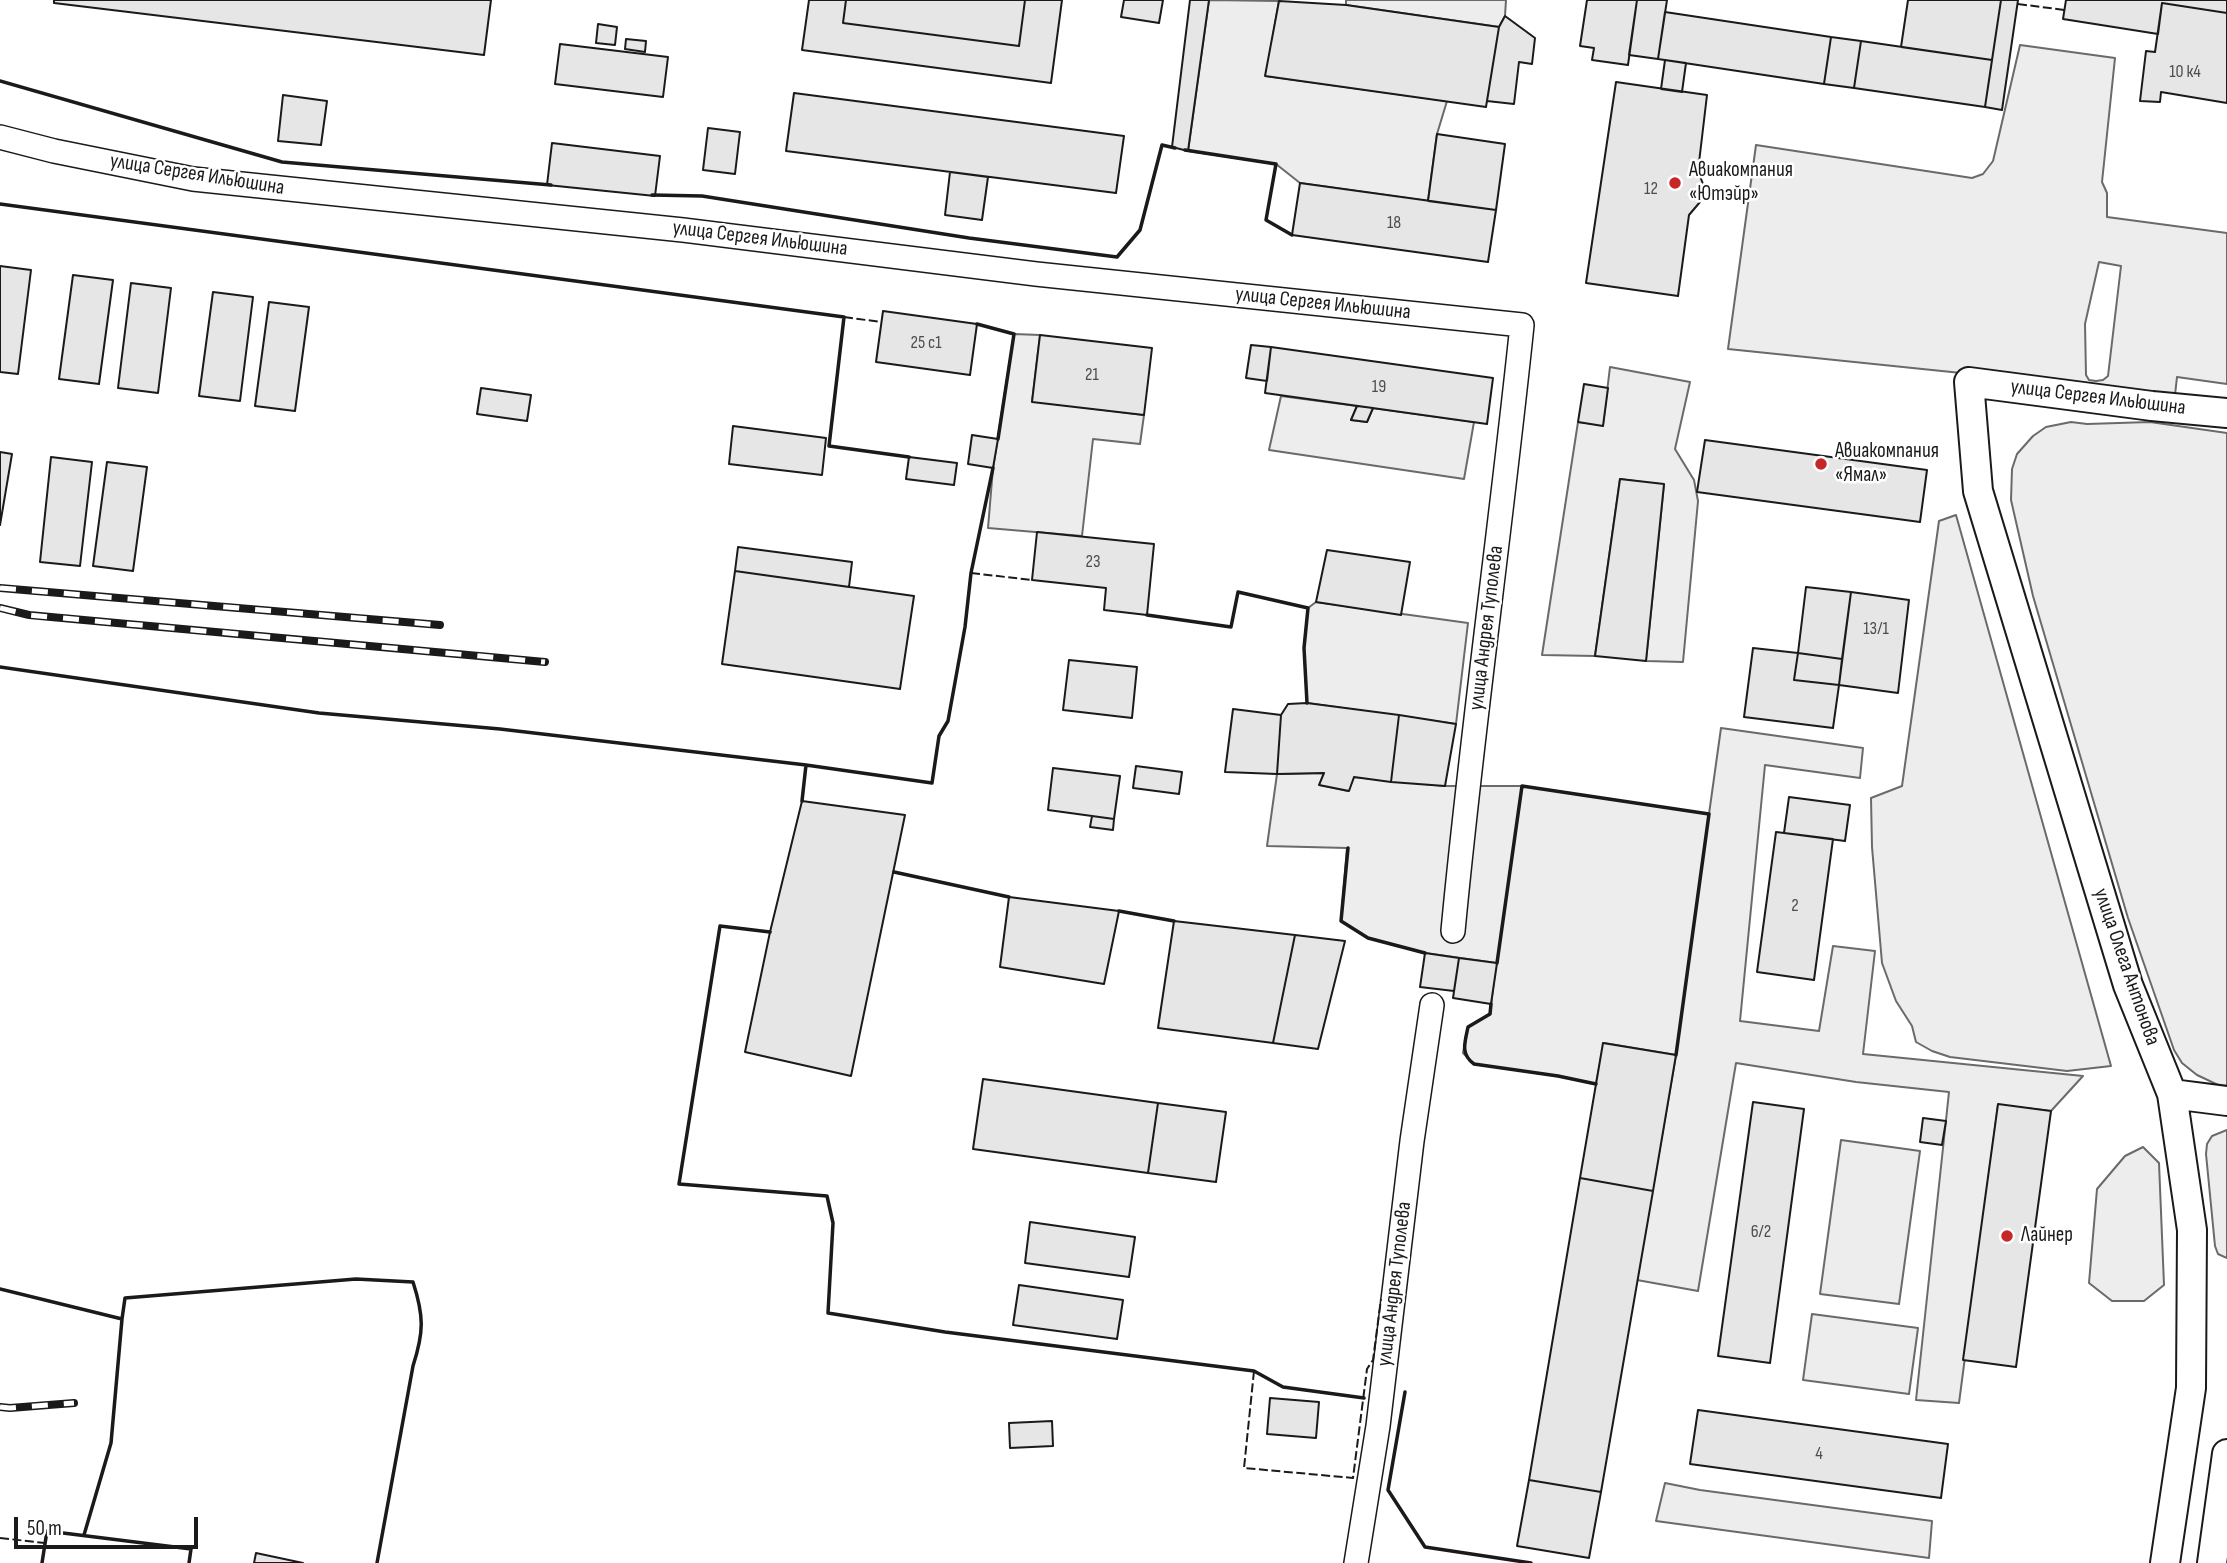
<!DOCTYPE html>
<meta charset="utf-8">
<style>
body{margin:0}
#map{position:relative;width:2227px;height:1563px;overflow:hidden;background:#fff;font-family:"Sofia Sans Condensed",sans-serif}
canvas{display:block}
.scale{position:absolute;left:14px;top:1517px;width:184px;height:32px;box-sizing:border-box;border:4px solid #1a1a1a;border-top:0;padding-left:9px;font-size:21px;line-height:24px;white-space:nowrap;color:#1a1a1a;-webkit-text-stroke:5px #fff;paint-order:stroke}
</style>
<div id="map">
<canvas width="2227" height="1563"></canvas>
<div class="scale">50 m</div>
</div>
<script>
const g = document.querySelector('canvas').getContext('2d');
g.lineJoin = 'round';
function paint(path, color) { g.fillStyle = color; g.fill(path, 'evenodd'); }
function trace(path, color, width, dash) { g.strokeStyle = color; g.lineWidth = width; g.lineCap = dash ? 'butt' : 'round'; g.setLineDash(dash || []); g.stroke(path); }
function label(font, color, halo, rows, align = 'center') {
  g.font = font + ' "Sofia Sans Condensed",sans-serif'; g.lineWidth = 5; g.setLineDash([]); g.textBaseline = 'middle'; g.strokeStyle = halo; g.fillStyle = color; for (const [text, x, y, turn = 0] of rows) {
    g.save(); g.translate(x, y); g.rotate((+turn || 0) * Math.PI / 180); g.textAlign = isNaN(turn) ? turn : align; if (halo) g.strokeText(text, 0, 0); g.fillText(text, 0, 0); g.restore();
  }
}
const built = new Path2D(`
 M1209,0L1279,1L1266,76L1447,101L1437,134L1428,201L1300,183L1276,164L1188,151Z
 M1346,0H1506L1505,16L1499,27L1346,5Z
 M2020,45L2115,58L2102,182L2107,193V217L2227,233V384L2177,377L2175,395L1728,349L1756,145L1972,178L1983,174L1993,161ZM2099,262L2121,266L2108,376L2103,380L2096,381L2089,380L2086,375L2085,324Z
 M1014,334L1040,335L1032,401L1144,415L1140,444L1093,439L1082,536L988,528L993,468Z
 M1610,367L1690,382L1675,449L1694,480L1698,501L1683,662L1646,661L1664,485L1620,479L1595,656L1542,655L1578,422L1603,425Z
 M1281,396L1357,406L1351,420L1367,422L1373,408L1474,422L1464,479L1269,450Z
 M2071,422L2087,424L2150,422L2227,433V1089L2197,1075L2182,1063L2174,1050L2128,918L2033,596L2011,500L2012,469L2017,454L2033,436L2046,427Z
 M1956,515L2111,1066L2067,1071L1950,1057L1932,1051L1916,1042L1912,1026L1896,1001L1882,963L1872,847L1871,798L1902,786L1939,521Z
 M1316,602L1468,623L1456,724L1307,703L1304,648L1308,608Z
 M1721,728L1863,748L1860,778L1765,765L1740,1021L1819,1031L1833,946L1875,951L1863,1054L2083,1076L2051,1111L1998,1105L1959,1403L1916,1400L1949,1092L1856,1082L1736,1063L1698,1291L1637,1280L1676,1055L1604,1043L1596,1084L1558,1076L1474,1064L1463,1053L1468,1027L1490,1014L1496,963L1425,953L1368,938L1341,921L1347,848L1267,846L1277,774L1324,773L1320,785L1348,791L1354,777L1445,786H1522L1709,814Z
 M2227,1130V1258L2218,1254L2215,1246L2206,1154L2207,1144L2212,1136Z
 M1841,1140L1920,1151L1899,1304L1820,1294Z
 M2143,1147L2159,1163L2164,1285L2144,1301H2112L2089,1283L2097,1189L2125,1156Z
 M1812,1314L1918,1328L1909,1394L1803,1380Z
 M1665,1483L1700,1490L1932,1521L1929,1558L1656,1521Z`);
paint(built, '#ededed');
trace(built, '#6a6a6a', 2);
const building = new Path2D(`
 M54,0H491L484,55L54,3Z
 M809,0H846L843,23L1019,46L1025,0H1062L1051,83L802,50Z
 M846,0H1025L1019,46L843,23Z
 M1124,0H1163L1159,23L1121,17Z
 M1190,0H1209L1188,151L1172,147Z
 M1587,0H1637L1628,65L1592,60L1594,48L1580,46Z
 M1637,0H1667L1658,59L1629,55Z
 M1908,0H2001L1992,60L1901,47Z
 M2001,0H2018L2002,110L1985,107Z
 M2066,0H2227V13L2162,3L2158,34L2063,19Z
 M1279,1L1346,5L1499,27L1486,107L1265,76Z
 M2162,3L2227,13V103L2161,92L2160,102L2140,101L2146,51L2155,52Z
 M1665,12L1831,37L1824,84L1658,59Z
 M1505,16L1535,38L1532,64L1519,62L1514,104L1487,101L1499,27Z
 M598,24L617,27L615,45L596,43Z
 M1831,37L1861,41L1854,88L1824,84Z
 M626,39L646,41L645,52L625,49Z
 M1861,41L1992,60L1985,107L1854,88Z
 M560,44L668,57L663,97L555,84Z
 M1665,60L1686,63L1682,92L1661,89Z
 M1616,82L1707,95L1698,171L1703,184L1700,202L1689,215L1678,296L1586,283Z
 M794,93L1124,136L1116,193L786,151Z
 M283,95L327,101L321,145L278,141Z
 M708,128L740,132L735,174L703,170Z
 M1437,134L1505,144L1496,210L1428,201Z
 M552,143L660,156L655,196L547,185Z
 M950,172L988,177L982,220L945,215Z
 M1300,183L1496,210L1488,262L1292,235Z
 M0,266L31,270L18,374L0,372Z
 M73,275L113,280L99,384L59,379Z
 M131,283L171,288L158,393L118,388Z
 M213,292L253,297L240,401L199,396Z
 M269,302L309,307L295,411L255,406Z
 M883,311L977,324L970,375L876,362Z
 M1040,335L1152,348L1144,415L1032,402Z
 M1251,345L1271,347L1267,381L1246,378Z
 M1271,347L1493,378L1487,424L1265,393Z
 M1584,384L1608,388L1603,426L1578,422Z
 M481,388L531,395L527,421L477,414Z
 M1357,406L1373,408L1367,422L1351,420Z
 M733,426L826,438L822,475L729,464Z
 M972,435L998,439L993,468L968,464Z
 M1705,440L1927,470L1920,522L1697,492Z
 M0,452L12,454L0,525Z
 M51,457L92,462L80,566L40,562Z
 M909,457L957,463L954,485L906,479Z
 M107,462L147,467L133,571L93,566Z
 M1620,479L1664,484L1646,661L1595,656Z
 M1037,532L1154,544L1147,615L1104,610L1106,588L1032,580Z
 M738,547L852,562L849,587L735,571Z
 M1327,550L1410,562L1401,615L1316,602Z
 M735,571L914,596L900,689L722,664Z
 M1806,587L1851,592L1842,659L1798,653Z
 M1851,592L1909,600L1898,693L1839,685Z
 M1753,648L1798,653L1794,680L1839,685L1833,728L1744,717Z
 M1798,653L1842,659L1839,685L1794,680Z
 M1069,660L1137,667L1132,718L1063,710Z
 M1307,703L1399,715L1391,782L1354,777L1349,791L1319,785L1324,773L1277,774L1281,715L1288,704Z
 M1233,709L1281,715L1277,774L1225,772Z
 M1399,715L1456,724L1445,786L1391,782Z
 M1136,766L1182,772L1179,794L1133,788Z
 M1053,768L1120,776L1114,819L1048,810Z
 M1789,797L1850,805L1845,841L1784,833Z
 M802,801L905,815L851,1076L745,1052L770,932Z
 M1092,816L1114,819L1113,830L1090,827Z
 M1776,832L1833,839L1814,980L1757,972Z
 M1009,897L1119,911L1104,984L1000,967Z
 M1174,921L1295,935L1273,1043L1158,1028Z
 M1295,935L1345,941L1318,1049L1273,1043Z
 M1425,953L1459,958L1454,991L1420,987Z
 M1459,958L1497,963L1491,1004L1453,998Z
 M1603,1043L1676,1055L1653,1191L1580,1178Z
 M983,1079L1158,1103L1148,1173L973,1149Z
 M1753,1102L1804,1109L1770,1363L1718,1356Z
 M1158,1103L1226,1112L1216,1182L1148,1173Z
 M1998,1104L2051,1111L2016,1367L1963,1360Z
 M1923,1118L1946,1121L1942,1145L1920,1142Z
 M1580,1178L1653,1191L1601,1492L1529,1480Z
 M1030,1222L1135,1237L1129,1277L1025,1263Z
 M1019,1285L1123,1300L1117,1339L1013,1325Z
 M1270,1398L1319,1402L1316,1438L1267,1434Z
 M1698,1410L1948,1444L1941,1498L1690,1464Z
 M1052,1421L1053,1446L1010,1448L1009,1423Z
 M1529,1480L1601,1492L1589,1558L1517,1546Z
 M256,1553L303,1563H254Z`);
paint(building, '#e6e6e6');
trace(building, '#1a1a1a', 2);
const minor = new Path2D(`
 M0,137L54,151L193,179L683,230L1036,274L1522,325C1501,527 1472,729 1453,931
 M1356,1563L1378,1426L1412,1141L1432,1005`);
const tertiary = new Path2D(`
 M2172,1094L2227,1101
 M2165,1563L2191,1388L2192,1230L2172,1094L2128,985L1978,491L1969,382L2152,406L2227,413
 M2212,1563L2227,1454`);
trace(minor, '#1a1a1a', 26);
trace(tertiary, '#1a1a1a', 32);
trace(minor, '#fff', 23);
trace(tertiary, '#fff', 28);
const rail = new Path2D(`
 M0,588L440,625
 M0,608L29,615L545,662
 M0,1407L10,1408L74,1403`);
trace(rail, '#1a1a1a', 8);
trace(rail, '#fff', 5, [16]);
trace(new Path2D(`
 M2018,4L2065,10
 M844,317L881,322
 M971,573L1032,580
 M1254,1371L1244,1468L1353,1478L1367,1369L1373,1360L1381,1299
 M0,1538L45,1543`), '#1a1a1a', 2, [9, 3.5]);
trace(new Path2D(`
 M0,81L282,162L551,185
 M1185,150L1276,164L1266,220L1292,235
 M652,195L702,196L969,238L1117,257L1140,230L1162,145L1175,148
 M0,204L844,317L829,446L909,457
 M977,324L1014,334L998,439
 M1147,615L1231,627L1238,592L1308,608L1304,648L1307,703
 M0,667L319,713L500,729L806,765L932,783L939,736L948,721L965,627L971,573L993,468
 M802,801L806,765
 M1348,848L1341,921L1368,938L1425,953
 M894,872L1009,897
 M1119,911L1174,921
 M770,932L720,926L679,1184L827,1196L833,1223L828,1313L945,1332L1254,1371L1283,1387L1364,1398
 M1497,963L1522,786L1709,814L1676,1055
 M1491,1004L1490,1014L1468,1027C1465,1042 1460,1054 1474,1064L1558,1076L1596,1084
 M0,1289L122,1319L111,1443L84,1535
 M122,1319L125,1298L356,1279L413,1282C424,1316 424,1332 413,1366L377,1563
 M1405,1392L1388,1490L1425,1547L1531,1563
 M42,1563L47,1531L191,1549L189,1563`), '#1a1a1a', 3.5);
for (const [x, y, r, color] of [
 [1675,183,7,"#c62828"],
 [1821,464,7,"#c62828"],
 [2007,1236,7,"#c62828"]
]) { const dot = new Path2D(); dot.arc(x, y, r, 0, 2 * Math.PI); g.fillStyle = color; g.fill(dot); trace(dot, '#fff', 2.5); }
label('18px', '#4d4d4d', null, [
 ["10 к4",2185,72],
 ["12",1651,189],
 ["18",1394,223],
 ["25 с1",926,343],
 ["21",1092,375],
 ["19",1379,387],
 ["23",1093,562],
 ["13/1",1876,629],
 ["2",1795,906],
 ["6/2",1761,1232],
 ["4",1819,1454]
]);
label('21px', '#1a1a1a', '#fff', [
 ["Авиакомпания",1689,171],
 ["«Ютэйр»",1689,195],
 ["Авиакомпания",1835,452],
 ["«Ямал»",1835,476],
 ["Лайнер",2021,1236]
], 'left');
label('21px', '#1a1a1a', '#fff', [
 ["улица Сергея Ильюшина",197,175,9],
 ["улица Сергея Ильюшина",760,239,7],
 ["улица Сергея Ильюшина",1323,304,6],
 ["улица Сергея Ильюшина",2098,398,7],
 ["улица Андрея Туполева",1487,628,-83],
 ["улица Олега Антонова",2126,967,71],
 ["улица Андрея Туполева",1395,1284,-83]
]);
</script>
